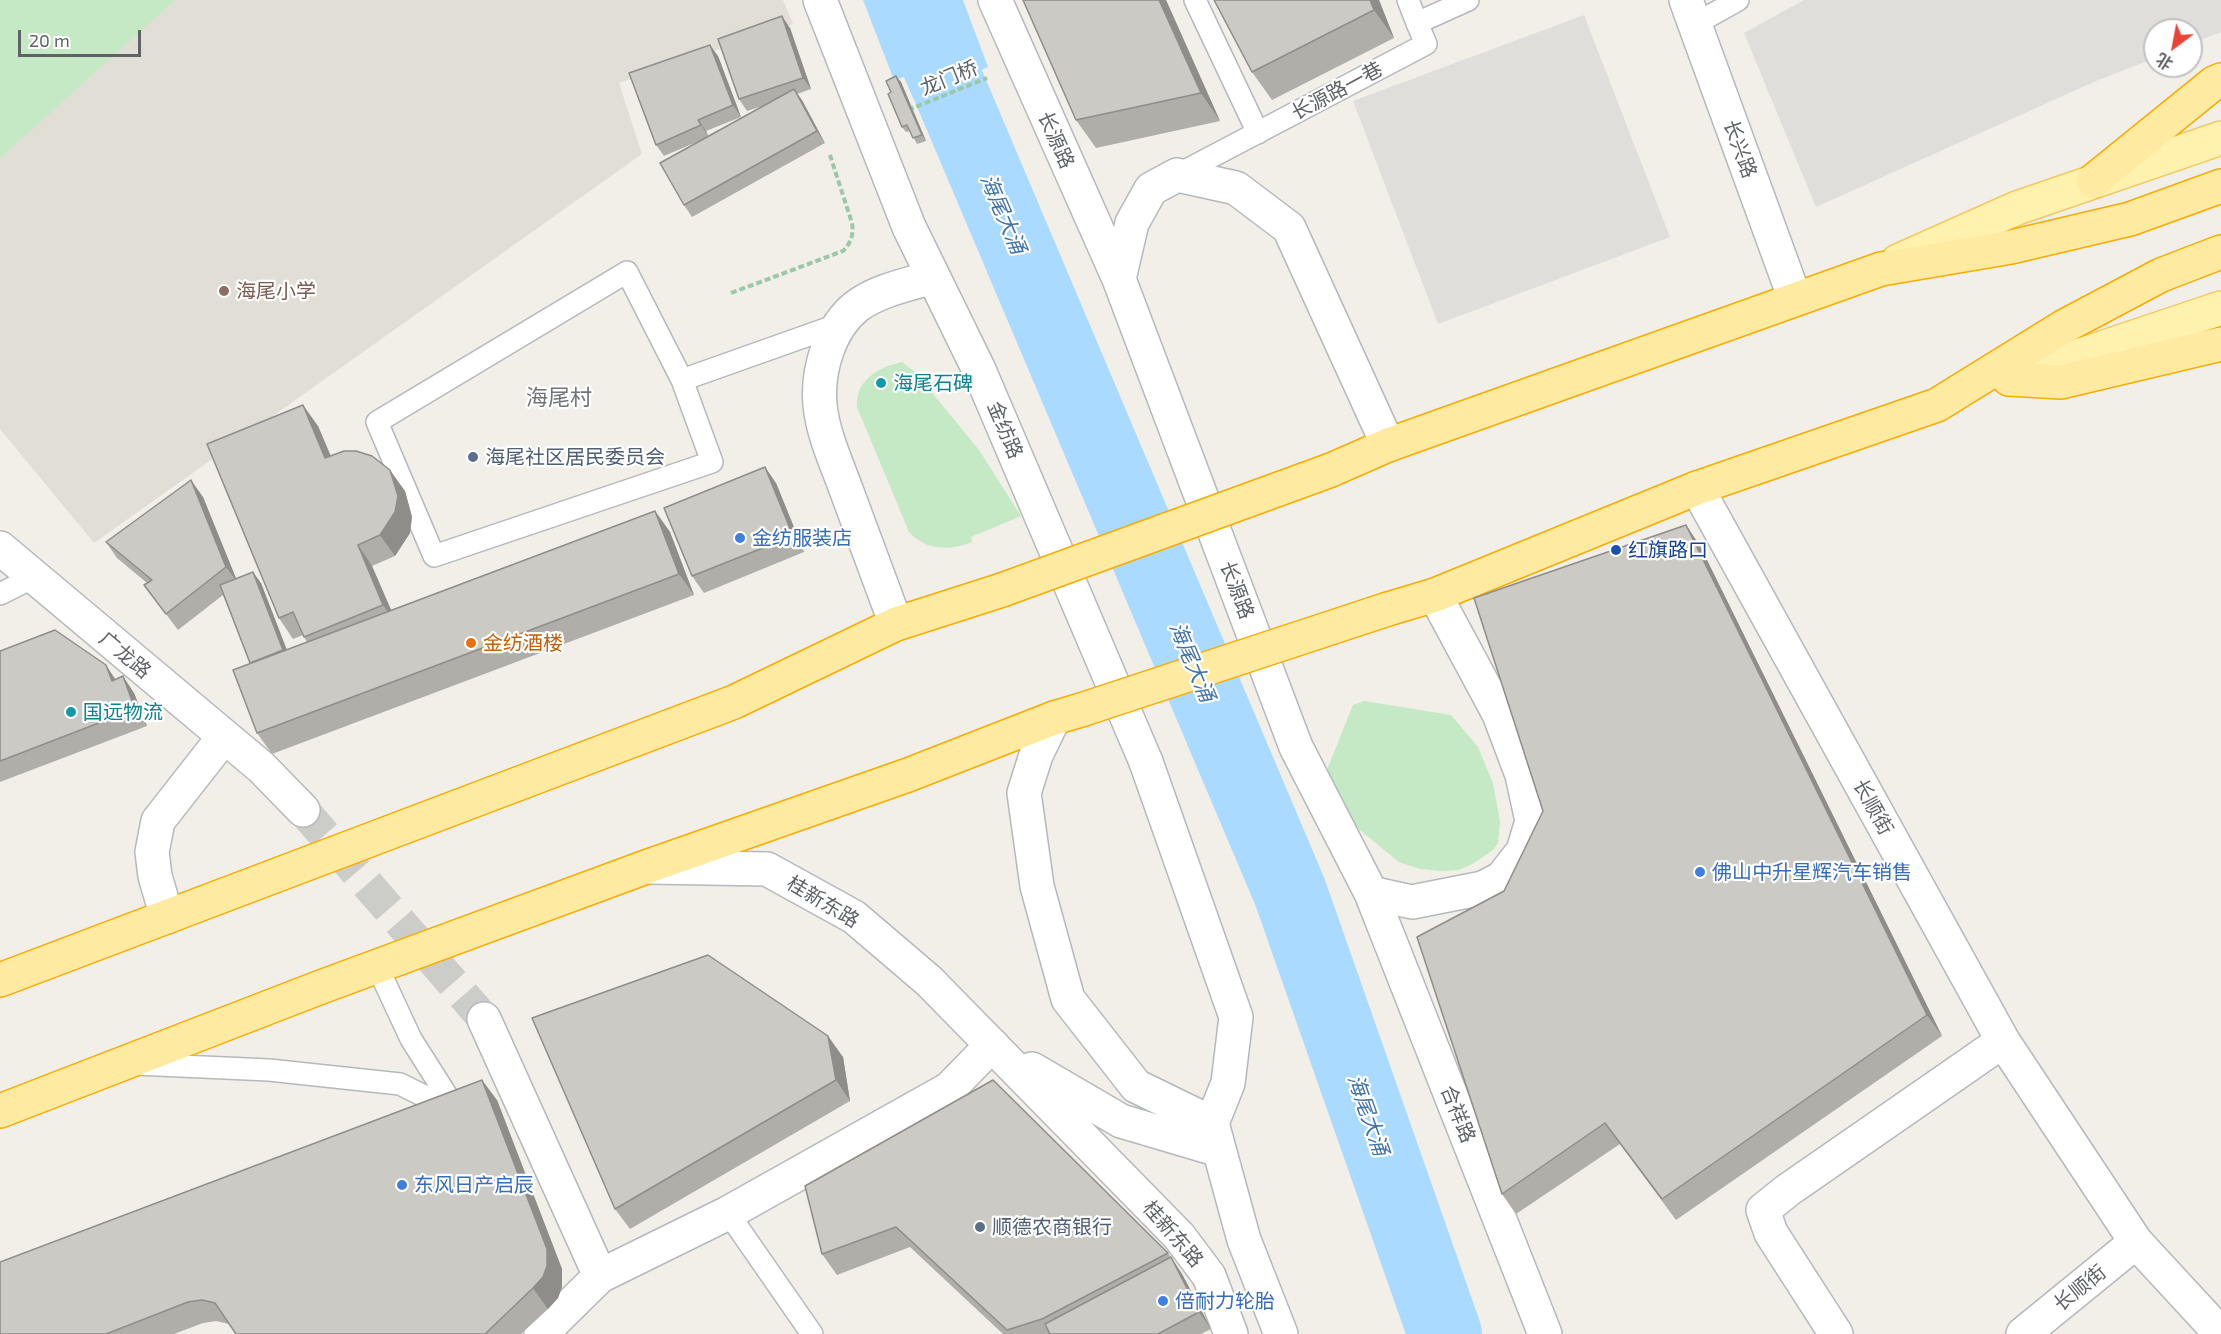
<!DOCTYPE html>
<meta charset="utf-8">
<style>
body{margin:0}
#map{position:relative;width:2221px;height:1334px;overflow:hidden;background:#f1efe8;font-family:"Exo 2","Noto Sans SC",sans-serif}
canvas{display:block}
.north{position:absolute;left:2143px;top:18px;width:60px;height:60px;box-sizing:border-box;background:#fff;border:2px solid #bfc1c3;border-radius:50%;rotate:212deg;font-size:16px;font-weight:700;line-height:24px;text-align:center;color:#5f6368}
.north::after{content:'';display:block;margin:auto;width:21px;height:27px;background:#ea4335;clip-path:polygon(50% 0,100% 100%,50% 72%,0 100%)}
.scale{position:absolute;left:18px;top:30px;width:123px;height:27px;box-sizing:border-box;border:3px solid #5f6368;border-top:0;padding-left:8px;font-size:18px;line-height:21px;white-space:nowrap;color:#5f6368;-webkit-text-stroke:4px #fff;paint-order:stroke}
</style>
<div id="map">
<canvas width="2221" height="1334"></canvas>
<div class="north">北</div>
<div class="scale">20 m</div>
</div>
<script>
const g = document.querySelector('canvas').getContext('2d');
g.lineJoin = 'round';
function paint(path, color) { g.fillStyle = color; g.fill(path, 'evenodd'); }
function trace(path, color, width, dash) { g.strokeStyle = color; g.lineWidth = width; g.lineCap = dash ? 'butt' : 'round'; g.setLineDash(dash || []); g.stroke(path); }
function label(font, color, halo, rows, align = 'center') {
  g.font = font + ' "Exo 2","Noto Sans SC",sans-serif'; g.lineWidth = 4.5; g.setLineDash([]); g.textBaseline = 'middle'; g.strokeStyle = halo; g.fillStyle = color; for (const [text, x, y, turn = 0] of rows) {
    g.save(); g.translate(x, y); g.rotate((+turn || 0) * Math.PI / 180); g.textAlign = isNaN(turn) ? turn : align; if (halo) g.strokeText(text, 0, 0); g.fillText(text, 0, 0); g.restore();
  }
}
paint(new Path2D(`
 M1804,0H2221V32L2191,44V30H2155V58L2096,81L1816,207L1744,33Z
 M1584,15L1670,237L1438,324L1353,101Z`), '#e0deda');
paint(new Path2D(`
 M0,0H783L793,24L619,83L642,154L94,543L0,429Z`), '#e1ded6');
paint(new Path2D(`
 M0,0H175L0,158Z
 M902,362L915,372L979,450L1021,516L971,537L972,542C950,551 927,551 909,532L857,407C855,380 879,367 902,362Z
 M1364,701L1451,715L1478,747L1493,783L1500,822L1498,843L1493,850L1474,863L1459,870L1442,871L1420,869L1399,862L1350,822L1327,770L1353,705Z`), '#c5e8c5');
paint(new Path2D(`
 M863,0H963L988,67L914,100L904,77L894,80Z`), '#aadaff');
trace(new Path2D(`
 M912,0L1290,892L1445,1334`), '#aadaff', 74);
trace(new Path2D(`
 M303,810L484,1019`), '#ccccc8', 33, [33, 16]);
const service = new Path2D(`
 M1195,0L1258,133
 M1408,0L1417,23
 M1695,24L1738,0
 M1177,175L1426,44L1417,23L1468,0
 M682,380L627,272L377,422L434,556L712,462L682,380L840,324
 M0,594L34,577
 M377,966L411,1039L454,1107
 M136,1064L269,1070L400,1084L424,1096L438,1116
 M728,1213L812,1334`);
const minor = new Path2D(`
 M820,0L909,227L979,370L1146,762
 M995,0L1119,279L1296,747L1371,893L1545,1334
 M1686,0L1795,299
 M1119,279L1132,223L1151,189L1177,175L1236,188L1289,228L1388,445
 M1697,488L2003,1041L2136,1242L2023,1334
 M0,548L261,767L303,810
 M896,624C880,580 863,536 847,492C837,464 823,435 820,405C817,371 829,328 857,306C879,290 907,285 933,277
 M1371,893L1412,902L1483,888L1502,878L1523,851L1532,821L1522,775L1499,714L1435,595
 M167,917L155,876L152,852L158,821L223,738
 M484,1019L600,1276
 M2136,1242L2221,1334
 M541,1334L600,1276L728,1213L949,1089L992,1045
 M1836,1334L1771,1233L1763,1210L1788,1190L2003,1041`);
const tertiary = new Path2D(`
 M1054,718L1036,755L1024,793L1037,886L1068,999L1136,1086L1212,1123
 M1146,762L1236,1017L1228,1083L1212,1123L1244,1240L1281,1334
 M647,867L767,869L854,917L929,981L1179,1236L1209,1276L1231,1334
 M1032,1069L1121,1121L1219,1150`);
const primary = new Path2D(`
 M1898,261L2017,208L2221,138
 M2009,379L2221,308`);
const trunk = new Path2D(`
 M2093,181L2214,83L2221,80
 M2009,379L2061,382L2221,344
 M1331,470L1388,445L1881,269L2011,247L2130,219L2221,186
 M1388,609L1435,595L1697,488L1937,405L2063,327L2161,275L2221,252
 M0,980L734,702L896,624L1002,590
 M0,1111L321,987L646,867L908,775L1054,718L1081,710`);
trace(service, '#b5b8bc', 24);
trace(minor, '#b5b8bc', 36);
trace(tertiary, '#b5b8bc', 36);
trace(primary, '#f2c960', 36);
trace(trunk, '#f9ab00', 36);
trace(new Path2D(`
 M908,110L987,78
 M731,293L843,251C851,243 854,234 852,223L829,152`), '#9cc7a9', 4, [6, 3]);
trace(service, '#fff', 21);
trace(minor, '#fff', 33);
trace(tertiary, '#fff', 33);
trace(primary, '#fff2af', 33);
trace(trunk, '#feeaa1', 33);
const trunkBridge = new Path2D(`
 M1002,590L1331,470
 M1081,710L1388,609`);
trace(trunkBridge, '#f9ab00', 36, []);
trace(trunkBridge, '#feeaa1', 33);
paint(new Path2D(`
 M1023,0H1166L1220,121L1096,148L1076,120Z
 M1214,0H1379L1394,38L1272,100L1252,72Z
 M790,28L811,89L797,94L825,143L692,217L684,205L706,138L664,156L656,145L718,56L741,117L706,131L708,136L766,105L747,111L739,99Z
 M901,82L926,141L917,144L910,131L906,132L902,127L891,92Z
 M318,426L331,456L405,491L412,517L410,533L395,556L372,566L391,610L655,511L670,532L694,595L272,754L257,733L250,663L223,595L178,630L144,585L147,583L117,558L106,542L203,497L236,579L261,583L287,650L307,642L303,635L293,639L279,618Z
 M776,483L804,552L704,593L692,576Z
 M1686,525L1700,546L1942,1036L1676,1220L1620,1144L1516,1214L1502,1194L1504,891Z
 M0,651L116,679L134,693L147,726L0,782Z
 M843,1057L850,1101L630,1229L615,1209Z
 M497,1100L562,1269V1287L558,1298L548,1309L521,1334H236L229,1324L216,1321L203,1323L174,1334H0Z
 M805,1186L1168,1253L1182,1274L1211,1329L1201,1334H1003L910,1247L837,1275L822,1254Z`), '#afaea9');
paint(new Path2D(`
 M1159,0H1166L1220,121L1201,93Z
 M1370,0H1379L1394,38L1374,10Z
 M782,16L790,28L811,89L803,78Z
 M710,45L718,56L741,117L733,105Z
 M896,76L901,82L926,141L922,135Z
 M794,89L802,100L825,143L817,131Z
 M698,120L706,131L709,137L701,125Z
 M303,405L318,426L340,479L325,458Z
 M765,467L776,483L804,552L793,536Z
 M390,470L405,491L412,517L410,533L395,556L380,535Z
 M191,480L203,497L238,583L226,567Z
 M655,511L670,532L694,595L679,574Z
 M1686,525L1700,546L1942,1036L1927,1015Z
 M358,545L372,566L398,626L383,605Z
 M253,572L261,583L291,661L283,650Z
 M106,665L117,682L112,681Z
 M123,676L134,693L147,726L135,709Z
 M828,1036L843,1057L850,1101L836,1080Z
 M482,1080L497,1100L562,1269V1287L558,1298L548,1309L533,1288Z
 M1171,1257L1182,1274L1211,1329L1199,1312Z`), '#8f8d8a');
const building = new Path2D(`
 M1023,0H1159L1201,93L1076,120Z
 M1214,0H1370L1374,10L1252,72Z
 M782,16L803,78L739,99L718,39Z
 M710,45L733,105L698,120L701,125L656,145L629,73Z
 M896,76L922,135L913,138L907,125L902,127L888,94L891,92L886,81Z
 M794,89L817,131L684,205L660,163Z
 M303,405L325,458L344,451H356L372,456L390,470L398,496L395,512L380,535L358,545L383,605L304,637L293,612L279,618L207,444Z
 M765,467L793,536L692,576L664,508Z
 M191,480L226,567L166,614L144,585L152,580L106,542Z
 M655,511L679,574L257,733L233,670Z
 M1686,525L1927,1015L1662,1199L1605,1123L1502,1194L1417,937L1504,891L1543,811L1474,598Z
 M253,572L283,650L250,663L220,585Z
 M55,630L106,665L112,681L123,676L135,709L0,761V651Z
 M708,955L828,1036L836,1080L615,1209L532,1018Z
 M482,1080L547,1249V1266L543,1277L533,1288L485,1334H236L215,1303L202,1300L188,1302L106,1334H0V1262Z
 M993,1080L1168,1253L1042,1319L1007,1330L896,1227L822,1254L805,1186Z
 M1171,1257L1199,1312L1158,1334H1050L1045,1324Z`);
paint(building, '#cccac5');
trace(building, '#8f8d8a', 1.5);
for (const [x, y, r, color] of [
 [224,291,6,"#8d6e63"],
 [881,383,6,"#0f9aa8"],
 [473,457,6,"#5c6f8a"],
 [740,538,6,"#3f7fe0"],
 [1616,550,6,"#1a4fb4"],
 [471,643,6,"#e8710a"],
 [71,712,6,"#0f9aa8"],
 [1700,872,6,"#3f7fe0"],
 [402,1185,6,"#3f7fe0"],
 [980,1227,6,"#5c6f8a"],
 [1163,1301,6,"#3f7fe0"]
]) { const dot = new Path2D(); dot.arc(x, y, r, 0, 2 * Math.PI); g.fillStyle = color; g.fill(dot); trace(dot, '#fff', 2); }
label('20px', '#5f6368', '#fff', [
 ["龙门桥",949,78,-22],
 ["长源路一巷",1337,91,-28],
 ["长源路",1056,140,66],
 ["长兴路",1740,149,70],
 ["金纺路",1005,430,67],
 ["长源路",1237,590,69],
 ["广龙路",125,655,40],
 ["长顺街",1873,807,61],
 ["桂新东路",823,902,31],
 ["合祥路",1458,1114,68],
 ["桂新东路",1173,1234,49],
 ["长顺街",2080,1288,-39]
]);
label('20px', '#785e54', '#fff', [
 ["海尾小学",236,291]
], 'left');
label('20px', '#0d838f', '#fff', [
 ["海尾石碑",893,383],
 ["国远物流",83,712]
], 'left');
label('20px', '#4e5e75', '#fff', [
 ["海尾社区居民委员会",485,457],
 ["顺德农商银行",992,1227]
], 'left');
label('20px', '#366cbe', '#fff', [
 ["金纺服装店",752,538],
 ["佛山中升星辉汽车销售",1712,872],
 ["东风日产启辰",414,1185],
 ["倍耐力轮胎",1175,1301]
], 'left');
label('20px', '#164399', '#fff', [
 ["红旗路口",1628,550]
], 'left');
label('20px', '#c56008', '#fff', [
 ["金纺酒楼",483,643]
], 'left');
label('italic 21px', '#4174aa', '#fff', [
 ["海尾大涌",1003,214,67],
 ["海尾大涌",1192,662,67],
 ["海尾大涌",1368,1115,71]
]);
label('22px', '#70757a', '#fff', [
 ["海尾村",559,398]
]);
</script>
